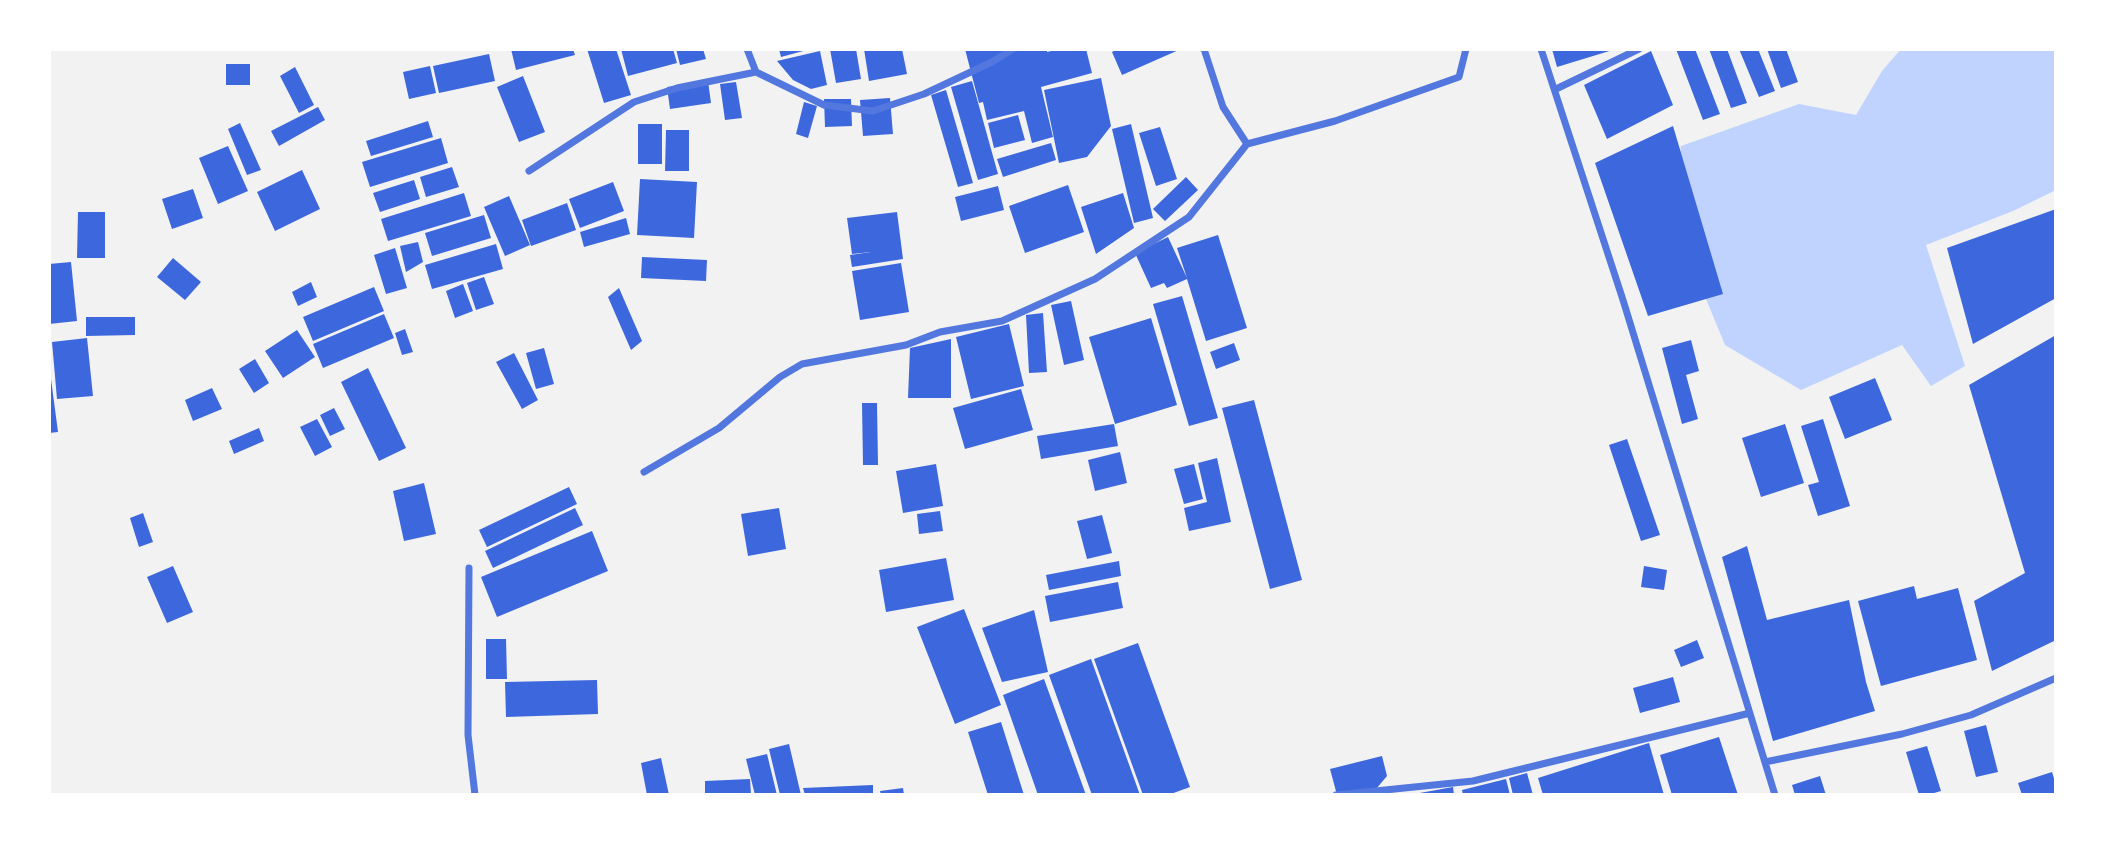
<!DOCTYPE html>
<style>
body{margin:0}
#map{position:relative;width:2105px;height:844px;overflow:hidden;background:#f2f2f2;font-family:"PT Sans Narrow",sans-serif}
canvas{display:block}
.frame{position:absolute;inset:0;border:51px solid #fff;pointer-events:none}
</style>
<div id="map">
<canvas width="2105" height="844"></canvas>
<div class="frame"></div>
</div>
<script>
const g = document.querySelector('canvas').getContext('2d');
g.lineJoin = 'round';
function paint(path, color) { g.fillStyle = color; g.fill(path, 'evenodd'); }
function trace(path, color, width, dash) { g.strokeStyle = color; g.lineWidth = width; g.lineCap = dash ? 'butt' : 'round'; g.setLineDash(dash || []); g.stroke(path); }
paint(new Path2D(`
 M1901,49H2056V190L2013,211L1926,245L1965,366L1931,386L1902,345L1801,390L1725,345L1699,282L1674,197L1681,146L1799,104L1856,115L1882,71Z`), '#bfd3fe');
paint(new Path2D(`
 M511,49H573L575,55L516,70Z
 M587,49H616L631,95L604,103Z
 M621,49H673L677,63L628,76Z
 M676,49H703L706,59L680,65Z
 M779,49H807V50L781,57Z
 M830,49H856L861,79L836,83Z
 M864,49H902L907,74L869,81Z
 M965,49H1047V52L1060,49H1086L1092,73L1041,87L1053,137L1032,143L1024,111L987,120L983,102L979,103Z
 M1118,49H1181L1122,75L1112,52Z
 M1552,49H1616L1557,67Z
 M1676,49H1695L1720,114L1703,120Z
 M1709,49H1727L1747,103L1731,108Z
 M1739,49H1758L1775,91L1759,97Z
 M1767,49H1786L1798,82L1781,88Z
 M820,51L827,85L811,89L793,80L777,61Z
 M1651,51L1673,105L1607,139L1584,85Z
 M489,54L495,81L439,93L433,66Z
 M226,64H250V85H226Z
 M430,66L436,93L409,99L403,72Z
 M295,67L314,105L299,113L280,76Z
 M523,76L545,132L519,142L497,87Z
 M1101,78L1111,126L1087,157L1059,163L1044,90Z
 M708,81L711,103L670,109L667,87Z
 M972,81L998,174L978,180L951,87Z
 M736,82L742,118L725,120L720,84Z
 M946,90L973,183L958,187L931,95Z
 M890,98L893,134L863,136L860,100Z
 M824,99H851L852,126L825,127Z
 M804,102L817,106L808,138L796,134Z
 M318,107L325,120L279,146L271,131Z
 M1018,115L1025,140L994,148L988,123Z
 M428,121L433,137L371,156L366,141Z
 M240,123L261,170L247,175L228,129Z
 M638,124H662V164H638Z
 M1131,124L1153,218L1134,223L1112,129Z
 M1673,126L1723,294L1648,316L1595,163Z
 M1160,127L1177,179L1156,186L1139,133Z
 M666,130H689V171H665Z
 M441,138L448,163L370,187L362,162Z
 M1051,143L1056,160L1003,177L997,159Z
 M228,146L248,191L218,204L199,158Z
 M452,167L459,187L426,197L420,177Z
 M302,170L320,209L275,231L257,192Z
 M1186,177L1198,190L1165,221L1153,209Z
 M640,179L697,182L694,238L637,235Z
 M414,180L420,199L380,212L373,193Z
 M613,182L624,211L580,228L569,199Z
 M1068,185L1084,232L1025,253L1009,206Z
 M998,186L1004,210L961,221L955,197Z
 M193,189L203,218L172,229L162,199Z
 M464,193L471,216L388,241L381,219Z
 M1123,193L1134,228L1096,254L1081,207Z
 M509,196L530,245L505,256L484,207Z
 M567,203L576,230L531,246L522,220Z
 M2056,209V298L1973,344L1947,248Z
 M78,212H105V258H77Z
 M897,212L903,259L852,267L850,255L871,252L852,254L847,218Z
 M484,215L491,238L432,256L425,233Z
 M626,218L630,234L584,247L580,232Z
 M1218,235L1247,328L1206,341L1187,279L1167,288L1164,283L1151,288L1135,253L1168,237L1187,278L1177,248Z
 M418,242L423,262L406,272L400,246Z
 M496,244L503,269L432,289L425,265Z
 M395,248L407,288L386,294L374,255Z
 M642,257L707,260L706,281L641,278Z
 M173,258L201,282L185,300L157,277Z
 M71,262L77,321L49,324V264Z
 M901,263L909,312L860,320L852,271Z
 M484,277L494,304L476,310L467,283Z
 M311,282L317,297L298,306L292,292Z
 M463,284L473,311L455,318L446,291Z
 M374,287L384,311L313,341L303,317Z
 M619,288L642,341L631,350L608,297Z
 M1182,296L1218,418L1189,426L1153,304Z
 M1071,301L1084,360L1064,365L1051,305Z
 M1043,313L1047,372L1029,373L1026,315Z
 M384,314L394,338L323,368L313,344Z
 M86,317H135V335L86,336Z
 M1151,318L1177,405L1115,424L1089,337Z
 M1009,324L1024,386L971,399L956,337Z
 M405,329L413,352L402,355L395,333Z
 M297,330L315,357L283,378L265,351Z
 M2056,335V640L1992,671L1974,601L2025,573L1969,385Z
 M87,338L93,396L57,399L52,342Z
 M951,339V398H908L910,348Z
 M1691,340L1699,371L1686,375L1698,419L1682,424L1662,348Z
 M1234,343L1240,360L1216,369L1210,352Z
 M544,348L554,384L536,389L526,353Z
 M514,353L538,400L522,409L496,362Z
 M255,359L269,383L254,393L239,369Z
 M368,368L406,448L379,461L341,382Z
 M1875,378L1892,420L1845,439L1829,397Z
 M49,379H51L58,432L49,433Z
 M212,388L222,409L193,421L185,400Z
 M1021,389L1033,430L965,449L953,408Z
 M1254,400L1302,580L1270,589L1222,408Z
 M862,403H877L878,465H863Z
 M334,408L345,429L330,436L320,415Z
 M317,419L332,447L315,456L300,427Z
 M1823,419L1850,506L1818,516L1808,485L1819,482L1801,426Z
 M1114,424L1118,446L1041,459L1037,436Z
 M1785,424L1804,483L1761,497L1742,438Z
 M259,428L264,441L234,454L229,441Z
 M1627,439L1660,535L1641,541L1609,445Z
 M1120,452L1127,483L1095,491L1088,460Z
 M1217,458L1231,522L1189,531L1184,508L1207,502L1198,463Z
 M936,464L943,506L903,513L896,471Z
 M1194,464L1203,499L1184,504L1174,469Z
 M424,483L436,534L404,541L393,491Z
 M569,487L577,504L487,547L479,530Z
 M575,508L583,525L493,568L485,551Z
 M779,508L786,549L748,556L741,514Z
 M940,511L943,531L919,534L917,514Z
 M143,513L153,542L139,547L130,518Z
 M1102,515L1112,553L1087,559L1077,521Z
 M592,531L608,571L497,617L481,577Z
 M1747,546L1767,620L1849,600L1866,682L1875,711L1773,741L1722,557Z
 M946,558L954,600L886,612L879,570Z
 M1119,561L1121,576L1049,590L1046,575Z
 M173,566L193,612L167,623L147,577Z
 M1644,566L1667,570L1664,590L1641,587Z
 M1118,582L1123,608L1050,622L1045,596Z
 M1914,586L1917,599L1958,588L1977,660L1881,686L1858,601Z
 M964,609L1001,705L955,724L917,627Z
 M1034,610L1048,672L1002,682L982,628Z
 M486,639H506L507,679H486Z
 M1697,640L1704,658L1681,667L1674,650Z
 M1138,643L1190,787L1168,795H1143L1094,659Z
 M1091,659L1140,795H1092L1049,675Z
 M1673,677L1680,702L1640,713L1633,688Z
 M1044,679L1086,795H1038L1003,695Z
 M597,680L598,714L506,717L505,682Z
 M1001,722L1024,795H988L968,732Z
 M1986,725L1998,772L1976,777L1964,731Z
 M1719,737L1738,795H1672L1660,755Z
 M1649,743L1664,795H1543L1538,778Z
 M789,744L801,795H780L769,749Z
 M1927,746L1941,791L1927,795H1919L1906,752Z
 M767,754L777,795H755L746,759Z
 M1382,756L1387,776L1371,795H1337L1330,769Z
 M661,758L669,795H647L641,763Z
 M2052,772L2056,785V795H2022L2018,783Z
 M1527,773L1533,795H1513L1509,778Z
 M1820,776L1826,795H1795L1792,785Z
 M750,779L751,795H705V781Z
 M1506,779L1510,795H1463L1462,790Z
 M873,785V795H805L803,788Z
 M1453,787L1454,795H1414V794Z
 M903,788L904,795H881L880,791Z`), '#3d67dc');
trace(new Path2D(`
 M747,49L756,72
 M1204,49L1223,107L1247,144
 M1541,49L1623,300L1775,795
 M1556,89L1639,49
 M529,171L634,102L677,88L756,72L824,105L873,111L924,94L992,62L1013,49
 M644,472L719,428L780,377L802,364L906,345L940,332L1002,321L1095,279L1189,217L1247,144L1335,121L1459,77L1466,49
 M469,568L468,735L475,795
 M1765,762L1902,734L1971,715L2056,678
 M1336,795L1473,781L1750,713`), '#5277de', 7);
</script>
